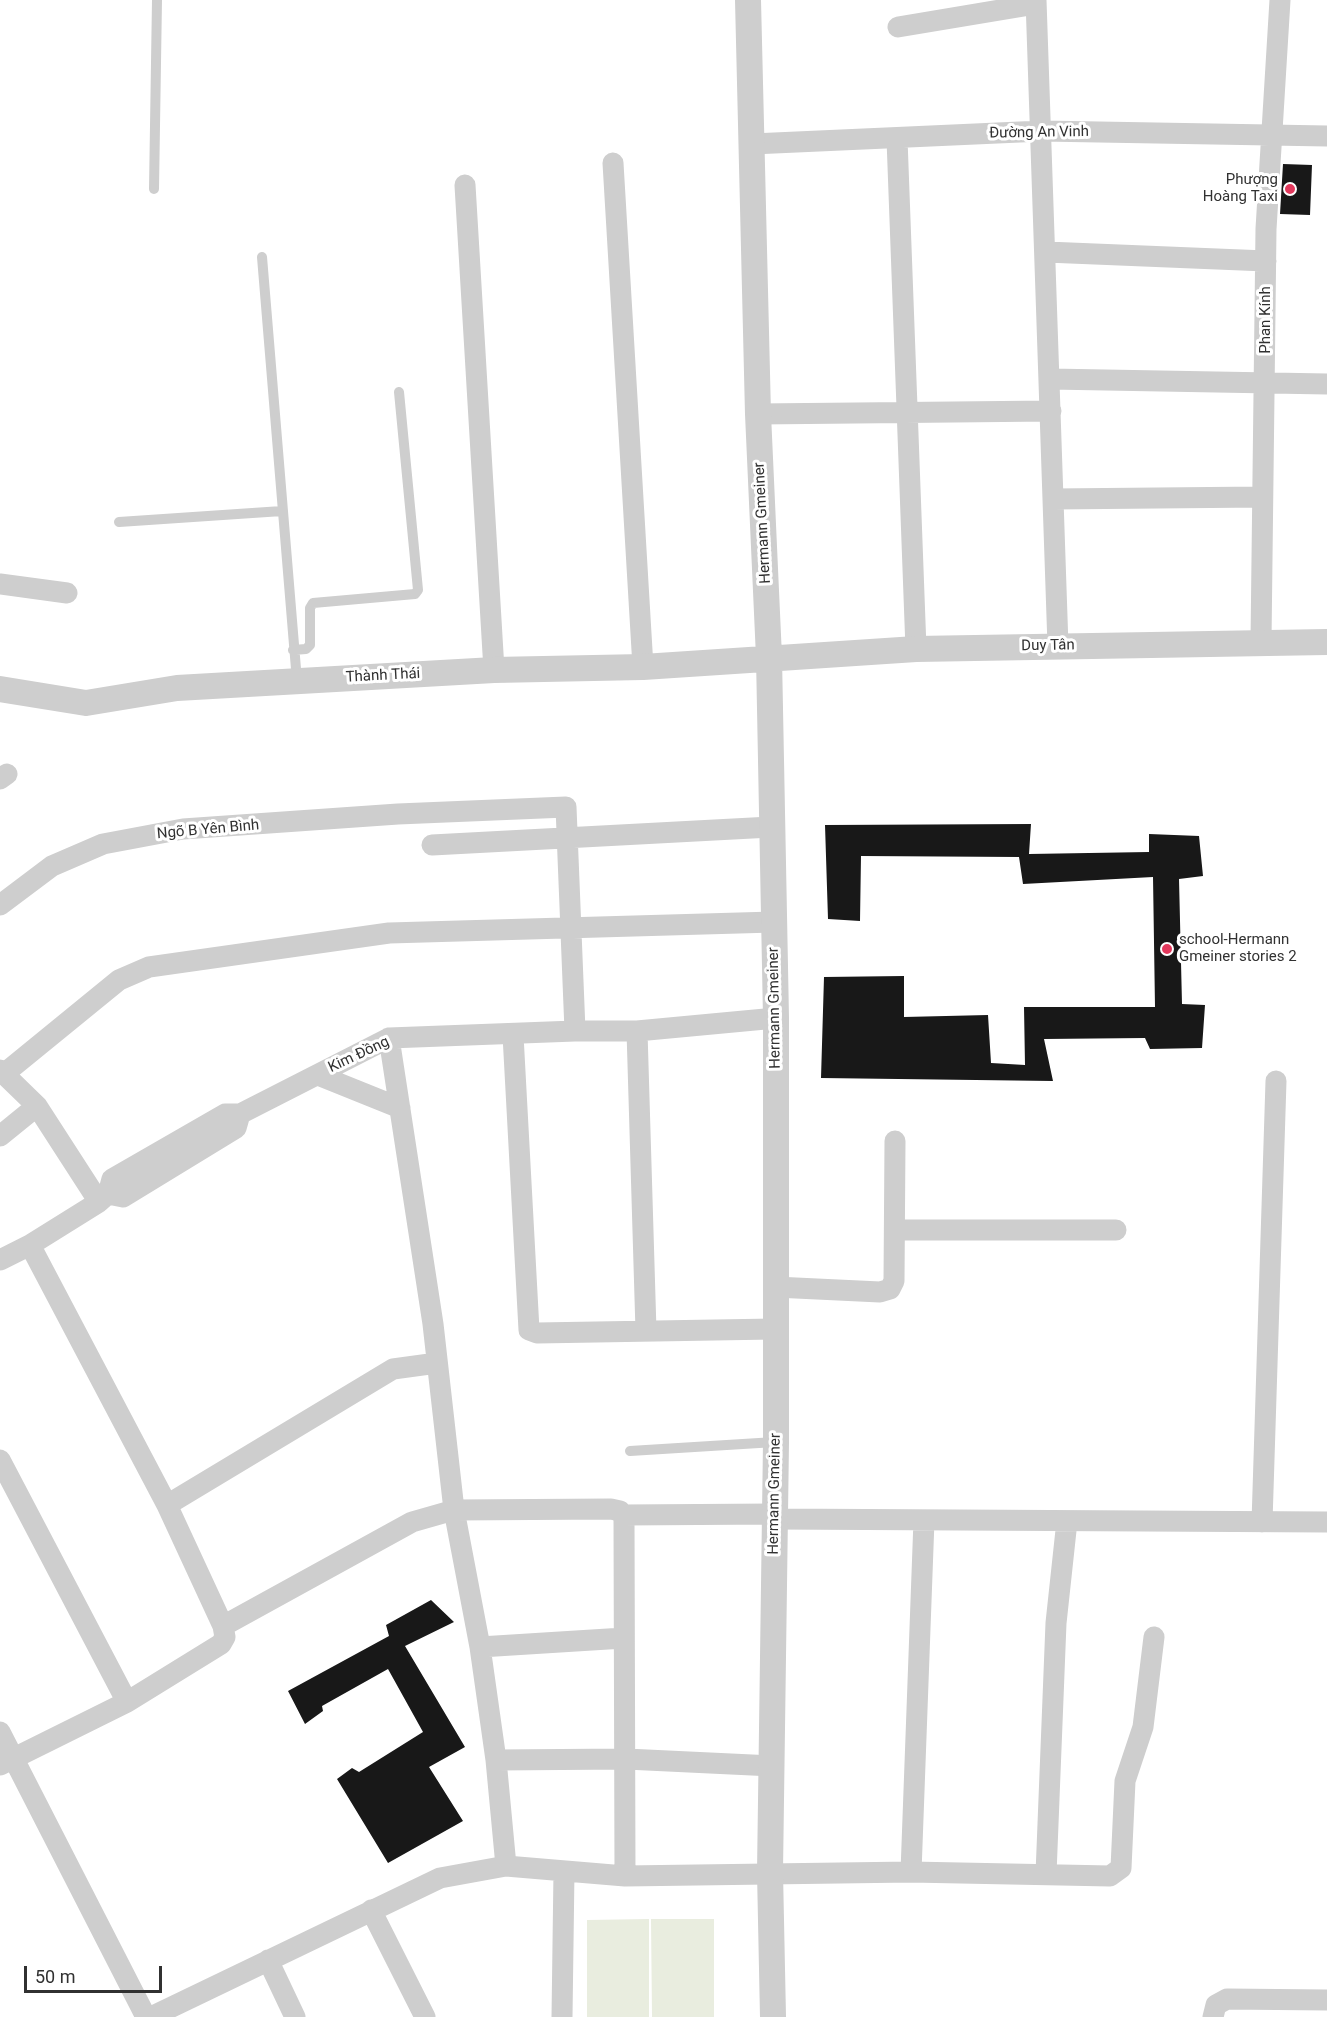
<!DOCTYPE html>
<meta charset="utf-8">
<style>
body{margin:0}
#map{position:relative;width:1327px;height:2017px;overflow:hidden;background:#fff;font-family:Roboto,sans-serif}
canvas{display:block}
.scale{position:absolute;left:24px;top:1966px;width:138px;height:27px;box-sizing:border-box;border:3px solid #313131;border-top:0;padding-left:8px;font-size:18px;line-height:21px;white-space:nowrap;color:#313131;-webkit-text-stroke:4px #fff;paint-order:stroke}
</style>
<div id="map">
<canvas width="1327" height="2017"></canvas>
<div class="scale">50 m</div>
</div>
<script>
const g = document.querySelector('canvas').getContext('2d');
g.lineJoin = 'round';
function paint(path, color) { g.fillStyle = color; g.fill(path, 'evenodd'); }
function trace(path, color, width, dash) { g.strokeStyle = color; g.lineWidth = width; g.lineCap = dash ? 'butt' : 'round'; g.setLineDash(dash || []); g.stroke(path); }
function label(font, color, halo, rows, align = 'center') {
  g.font = font + ' Roboto,sans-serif'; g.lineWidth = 6; g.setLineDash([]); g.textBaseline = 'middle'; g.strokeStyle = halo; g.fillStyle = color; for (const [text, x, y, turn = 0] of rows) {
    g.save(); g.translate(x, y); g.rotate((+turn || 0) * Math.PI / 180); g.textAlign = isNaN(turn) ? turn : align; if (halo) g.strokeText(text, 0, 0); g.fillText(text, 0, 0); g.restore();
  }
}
paint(new Path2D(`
 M649,1919V2017H587V1920Z
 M651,1919H714V2017H652Z`), '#e9eddf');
paint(new Path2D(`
 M1283,164L1312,165L1310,215L1280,214Z
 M1031,824L1029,854L1149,852V834L1199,836L1203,876L1179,879L1182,1004L1205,1005L1202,1048L1150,1049L1145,1038L1044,1039L1053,1081L821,1078L824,977L904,976V1017L988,1015L991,1063L1025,1065L1024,1007H1155L1153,877L1023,884L1019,857L861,856L860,921L828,919L825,825Z
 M431,1600L454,1622L405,1646L465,1747L429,1767L463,1821L388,1863L337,1779L352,1768L359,1772L423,1732L388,1669L322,1706L323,1711L305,1724L288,1691L389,1636L386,1625Z`), '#181818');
trace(new Path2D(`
 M154,189L157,0
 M262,257L297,681
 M119,522L282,511
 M293,650L306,649L310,645V608L313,603L415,594L418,590L399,392
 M630,1451L775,1442`), '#cecece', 10);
trace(new Path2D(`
 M1036,0L1058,646
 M898,27L1036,4
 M897,139L916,649
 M752,144L1042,131L1327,136
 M613,163L643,667
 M465,185L494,670
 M1046,252L1266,261
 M1050,379L1327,384
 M758,414L1051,411
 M1053,499L1262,497
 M0,584L67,593
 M1261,641L1266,229L1280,0
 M0,779L7,774
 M432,845L771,827
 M0,905L52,866L103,844L183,829L398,814L566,807L575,1031
 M637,1031L646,1331
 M513,1035L529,1330L537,1333L774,1329
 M389,1038L433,1324L454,1510L480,1647L496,1760L506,1866
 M0,1070L37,1106L99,1202
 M5,1073L119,980L149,967L389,933L774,922
 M318,1075L400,1108
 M0,1136L37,1106
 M108,1194L123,1197L236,1128L240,1114L389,1038L575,1031H637L776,1018
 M895,1230H1116
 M0,1260L30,1245L99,1202L108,1194L112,1179L225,1114H240
 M775,1287L880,1292L890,1289L894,1281L895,1141
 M0,1460L127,1702
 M167,1505L393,1369L437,1363
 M623,1515L774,1514
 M774,1519L1327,1522
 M1262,1522L1276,1081
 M223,1626L412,1522L454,1510L611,1509L620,1511L624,1518L625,1876
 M480,1647L624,1638
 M0,1732L146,2017
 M496,1760L626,1759L773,1766
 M0,1765L127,1702L221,1644L225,1637L223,1626L167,1505L30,1245
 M911,1872L924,1520
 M1046,1874L1056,1623L1067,1521
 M371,1910L425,2017
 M268,1960L295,2017
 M151,2017L440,1878L506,1866L625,1876L911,1872L1110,1876L1121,1868L1125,1781L1143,1727L1154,1637
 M562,2017L564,1871
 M1213,2017L1216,2005L1227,1999L1327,2000`), '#cecece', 21);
trace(new Path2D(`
 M748,0L758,414L769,657L776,1018V1442L770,1872L773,2017
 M0,689L86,703L177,688L494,670L643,667L916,649L1327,642`), '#cecece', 26);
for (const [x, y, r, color] of [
 [1290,189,6,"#e2385c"],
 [1167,949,6,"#e2385c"]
]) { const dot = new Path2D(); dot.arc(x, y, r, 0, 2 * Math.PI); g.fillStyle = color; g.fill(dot); trace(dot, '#fff', 2); }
label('15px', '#313131', '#fff', [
 ["Đường An Vinh",1039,133,-1],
 ["Phan Kính",1266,320,-90],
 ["Hermann Gmeiner",763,523,-93],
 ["Duy Tân",1048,646,-1],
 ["Thành Thái",383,676,-3],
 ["Ngõ B Yên Bình",208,830,-5],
 ["Hermann Gmeiner",775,1008,-91],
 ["Kim Đồng",359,1055,-25],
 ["Hermann Gmeiner",775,1494,-89]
]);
label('15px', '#313131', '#fff', [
 ["Phượng",1278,180],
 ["Hoàng Taxi",1278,197],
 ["school-Hermann",1179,940,"left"],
 ["Gmeiner stories 2",1179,957,"left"]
], 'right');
</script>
